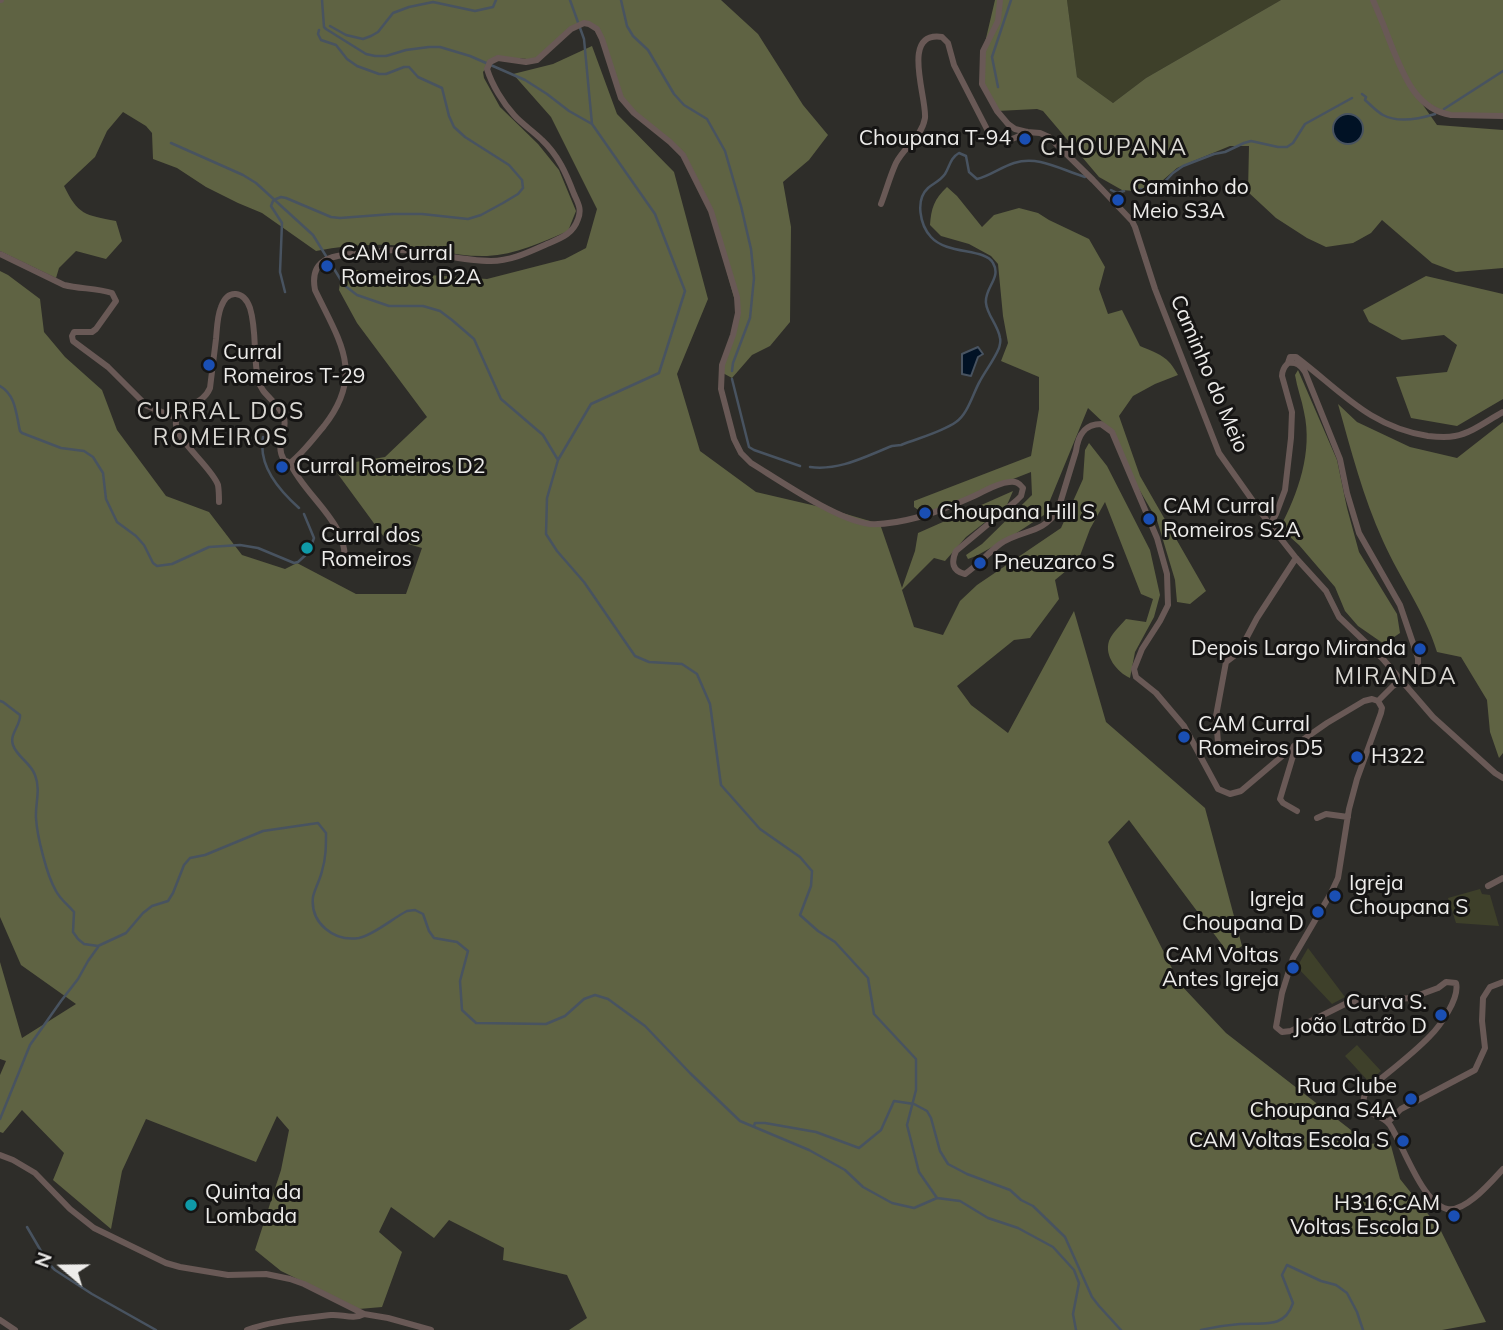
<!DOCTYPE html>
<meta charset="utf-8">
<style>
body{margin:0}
#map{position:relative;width:1503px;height:1330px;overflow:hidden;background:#2e2d29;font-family:Mulish,sans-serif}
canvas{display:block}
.north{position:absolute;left:28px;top:1232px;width:70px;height:70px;-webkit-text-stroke:5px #161514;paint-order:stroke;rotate:290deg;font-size:19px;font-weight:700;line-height:28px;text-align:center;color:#edecea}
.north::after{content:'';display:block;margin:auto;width:24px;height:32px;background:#edecea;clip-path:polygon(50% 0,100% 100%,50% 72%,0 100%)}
</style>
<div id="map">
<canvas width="1503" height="1330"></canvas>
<div class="north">N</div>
</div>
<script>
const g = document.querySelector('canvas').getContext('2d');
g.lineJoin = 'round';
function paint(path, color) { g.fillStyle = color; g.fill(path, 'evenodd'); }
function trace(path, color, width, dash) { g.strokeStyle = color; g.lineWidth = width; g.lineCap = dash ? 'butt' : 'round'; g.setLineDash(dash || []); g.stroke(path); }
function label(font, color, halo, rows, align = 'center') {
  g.font = font + ' Mulish,sans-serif'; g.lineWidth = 6; g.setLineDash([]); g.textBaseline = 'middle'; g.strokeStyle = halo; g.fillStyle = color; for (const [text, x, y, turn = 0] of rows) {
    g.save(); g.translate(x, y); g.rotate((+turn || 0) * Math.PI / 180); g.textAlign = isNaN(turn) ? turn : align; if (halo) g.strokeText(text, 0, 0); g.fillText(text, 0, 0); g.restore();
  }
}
paint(new Path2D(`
 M1067,0H1281L1146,78L1113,103L1077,77Z
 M1480,889L1482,894L1490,895L1499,926L1456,923L1448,898Z
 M1308,948L1345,997L1332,1004L1297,967Z
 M1357,1045L1381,1071L1369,1082L1345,1056Z`), '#3e402a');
paint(new Path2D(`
 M0,0H721L758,34L803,105L828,135L809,160L783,182L791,227L790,322L770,346L752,355L732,378L721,372L738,312L710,211L683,155L621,98L602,39L589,24L571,29L537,60C517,58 495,53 483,72L484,78L500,107L538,144L559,170L576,211L568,231C542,242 515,255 487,256C454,257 422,246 391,245C366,244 341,246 316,251L262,213L238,203L206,187L177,168L153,159L152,133L146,126L123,112L107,131L95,157L64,186C78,215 85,215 116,221L122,241L106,259L76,251L59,268L56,278L0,251Z
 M995,0H1067L1077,77L1113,103L1146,78L1281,0H1503V116L1451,115L1418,98L1437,125L1503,130V268L1456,272L1432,263L1382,220L1371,233L1353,243L1326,247L1307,238L1276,218L1248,192L1249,146H1230L1191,162L1177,168L1155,187L1134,191L1122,190L1099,177L1043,111L1037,109L997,111L982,84L983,51Z
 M592,46L617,114L674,172L708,299L677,374L700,451L756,492L829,509L880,524L902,588L915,551L918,533L1013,491L1007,505L966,537L945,561L934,558L902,590L914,627L943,635L960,601L977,585L1061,528L1083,479L1085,450L1089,443L1107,466L1150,550L1160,595L1154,617L1135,652L1130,678C1117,672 1104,656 1109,641C1112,633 1121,625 1126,619L1146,622L1153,599L1141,594L1105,502L1090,529L1078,561L1055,580L1059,599L1030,638L1014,640L957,686L971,705L1008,733L1074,611L1106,722L1205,808L1242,946L1229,954L1129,820L1108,842L1180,984L1226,1033L1369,1144L1390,1142L1400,1179L1440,1229L1486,1322L1442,1330H569L587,1318L567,1275L503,1260L504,1248L449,1220L434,1238L391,1207L379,1232L402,1252L382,1307L359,1309L281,1271L255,1250L281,1170L289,1130L277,1116L256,1162L146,1119L122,1171L111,1229L53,1180L64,1153L22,1110L3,1133L0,1132V1075L6,1061L0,1059V962L22,1038L76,1004L21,965L0,917V271L8,275L40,299L44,332L65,357L102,390L117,430L166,496L209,512L242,555L285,569L297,563L356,594H406L422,548L384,537L332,466L385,457L427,417L357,323L339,290L342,269L487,279L565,259L586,248L597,209L551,117L513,74L553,64Z
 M947,187L957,196L982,227L994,215L1019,208L1038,213L1049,220L1089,239L1105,267L1099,289L1108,314L1122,310L1140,346C1159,354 1168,356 1178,375L1155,384L1133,396L1119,416L1140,476L1206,591L1190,604L1177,602L1175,580L1157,520L1129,472L1106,425L1088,408L1044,515L1012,536L976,556L968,559L966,555L982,544L1032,495L1031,472L924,514L914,507V501L1031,456L1039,409V377L1001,361L1008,343L1003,316L998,264L991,256L969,244L941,236L930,225C931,209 934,199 947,187Z
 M1426,276L1503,294V399L1457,426L1411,418L1396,377L1447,372L1457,345L1444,335L1402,340L1369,322L1363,310Z
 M1298,370L1337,460L1347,508L1359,552L1397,614L1400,633L1384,644L1358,626L1345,611L1335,587L1299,545L1280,528C1298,493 1313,452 1304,412C1302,400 1297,388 1295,375Z
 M1338,404L1357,422L1410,447L1457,458L1503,422V753L1499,758L1490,732L1487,700L1461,657L1437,652C1425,612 1400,579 1383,541C1363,497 1351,450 1338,404Z`), '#5f6343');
const water = new Path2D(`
 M1333 129a15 15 0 1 1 30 0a15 15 0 1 1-30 0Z
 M978,347L983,354L978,357L971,376L962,374V354Z`);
paint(water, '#011225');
trace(water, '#485360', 2);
trace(new Path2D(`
 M322,0L324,27L326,29L366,54L375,56H386L406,50L429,47H440L470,56L525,80L547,94L569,111L592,124
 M621,0L627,26L633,36L648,50L674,94L684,105L707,119L725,151L741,206L751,249L754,278L750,318L733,363L732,371
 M330,26L346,35L363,39L371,36L378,32L393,13L409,7L433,2L475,11L493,7L496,0
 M998,87L992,57L1011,0
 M1362,94L1366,97L1365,100C1371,105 1376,111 1383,115C1398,123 1419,119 1435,114
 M1444,109L1503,71
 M171,143L243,175L256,183L313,235L344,285L357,295L389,306H423L440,311L452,320L474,339L501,399L543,435L558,460L547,498L546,534L557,551L584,582L635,656L649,662L682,664L697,674L710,704L721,785L760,829L800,857L812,871L811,886L800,915L818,931L835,942L868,978L874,1014L916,1059V1090L907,1125L919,1172L937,1198
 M1141,189L1150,193L1155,192L1173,173L1183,166L1214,154L1225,152L1244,143L1251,141L1278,147H1287L1293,143L1305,124L1352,98
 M1111,190L1117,193L1124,191
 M276,199L281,197L286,198L331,217L340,218L393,214H422L468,219L481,215L503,203L518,194L523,188L522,180L509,165L465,137L454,127L449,116L442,88L418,77L409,67H404L386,74H379L357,66L347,59L336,45L321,40L318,34L319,30
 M273,201L271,206L282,223L280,272L285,292
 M732,379L749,447L754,450L800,466
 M0,386C16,395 16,414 20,431L22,433L61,448L84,451L93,457L103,473L106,499L117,522L136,536L144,545L153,563L157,566L172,564L209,547L240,545L258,548L294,563L298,562L309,552L314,538L304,514
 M263,437C258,466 279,490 299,508
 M558,460L591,404L659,373L685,291L655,214L592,124L584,39L570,0
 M810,467C840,471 866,456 892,446L901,445C918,438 940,433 956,422C968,414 973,393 980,381C986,370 994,360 999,348C1000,344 1001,342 1000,338C998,325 987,315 986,303C984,288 1002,278 993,263C985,248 947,255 931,237C920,225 915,200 928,188C934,183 940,181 945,174C950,166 950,158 959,153L966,156L969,172L977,179C990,176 1001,167 1014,163C1039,155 1061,170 1085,177
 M0,701L3,702L20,715C21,725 9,734 13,745C17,757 31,763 35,775C41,790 35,804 36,818C37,836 47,876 56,891C60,899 68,905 74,912L73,932L78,939L84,944L98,946L126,933L143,913L152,906L168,901L173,893L184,865L190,858L205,855L263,831L318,823L326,833C326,846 326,858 322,871C320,880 315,888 313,897C310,923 334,942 359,938C374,935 393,918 407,911L415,910L423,914L429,931L434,938L457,942L468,951L460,981L462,1010L476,1023L546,1024L565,1016L584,999L595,995L608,999L645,1026L690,1073L740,1121L809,1150L845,1170L863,1187L892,1203L914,1208L937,1198L960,1201L988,1218L1018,1228L1053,1247L1074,1270L1079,1283L1073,1314L1076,1330
 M0,1119L30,1045L61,1001L78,979L88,961L98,947
 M754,1126L755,1123H765L816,1132L859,1148L881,1130L894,1101L914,1104L927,1111L931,1118L940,1151L948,1164L967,1174L1010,1190L1021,1200L1033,1206L1065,1237L1092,1297L1099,1306L1121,1330
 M27,1227L48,1263L55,1270L92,1294L156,1330
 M1201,1330C1214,1327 1227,1325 1240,1324C1262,1322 1284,1330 1293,1303L1282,1275L1287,1265L1321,1281L1336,1285L1347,1293L1357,1312L1363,1330`), '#485360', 2.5);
trace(new Path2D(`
 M0,0H1
 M1000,0L998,21L983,51L982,84L997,111L1008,124L1015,129L1027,132L1040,133L1049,137L1093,180L1132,221L1135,227L1155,289L1219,453L1270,525L1296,558L1326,591L1339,617L1382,658L1433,717L1495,773L1503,778
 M1373,0C1380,16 1386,31 1392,47C1404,76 1416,109 1451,115L1503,116
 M881,204C886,191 890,176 896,163C904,147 922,137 925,118C927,97 900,31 942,37L948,43L954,65L991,137C1004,145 1015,138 1027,132
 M0,254L64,285C80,289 97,288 112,293L116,301L96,329L92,332H74L72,336L73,341L108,367L147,406L177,418
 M1288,363L1290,357H1296C1340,390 1369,427 1428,436C1437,437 1446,438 1455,436C1472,433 1488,420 1503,412
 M290,463C303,453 313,439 324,426C365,374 340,342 315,290C308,254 340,255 365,253C375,252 386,250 396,250C428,250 459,261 491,261C511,261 529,252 547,244C561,238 573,234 578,219C582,209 578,203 574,194C566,173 558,155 542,140C533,131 522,124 514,115C503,103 492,85 487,69L490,62L498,58L526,62L537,60L571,29L584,23L589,24L597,29L602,39L621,98L634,113L670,142L683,155L711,211L737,297L738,313L733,335L722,365L721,389L734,439L741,453L751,463C779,480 838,521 870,524C886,525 904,521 919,517C938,512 956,504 974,496C985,491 997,483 1009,482C1016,481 1019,483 1023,488L1021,496L1017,500L956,551C951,562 952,571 965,574C978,565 988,553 1000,544C1022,529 1042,535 1058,510L1076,451C1078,436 1084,424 1101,424L1112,432L1157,538L1167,574L1168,605L1160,621L1142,649L1134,669L1136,677L1156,693L1184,726L1218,789L1230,794L1241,791L1294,746L1327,723L1364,701L1372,699L1378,701
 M290,463C305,497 351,524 344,565
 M219,502C219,497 219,491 218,485C212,467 173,438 176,422C179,404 202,407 210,388C212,372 214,355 216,339C217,329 217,317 221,307C228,288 244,291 250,308C257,331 253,356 258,379C261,396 280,402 284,418C288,434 274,443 284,460L290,463
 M1270,525L1276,514L1285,490L1291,438L1292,412L1282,376C1282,370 1284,367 1288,363C1297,362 1300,365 1305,372L1340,459L1347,493L1359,533L1400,605L1418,658V666L1416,670L1393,686L1378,701
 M1378,701L1382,708L1381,713L1357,779L1349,809L1338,878L1331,893L1293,958L1282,993L1276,1027L1282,1032L1291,1031L1347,1003L1411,998L1438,988L1446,982L1456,983C1460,998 1440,1026 1430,1036C1412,1055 1386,1074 1366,1091C1355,1119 1380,1110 1390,1125C1403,1145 1422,1203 1447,1209C1465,1213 1491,1182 1503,1169
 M1218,743L1216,716L1226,662L1239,652L1257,618L1296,558
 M1294,746L1293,756L1280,799L1283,803L1297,811
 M1317,818L1326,814L1348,817
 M1488,886L1503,878
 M1388,1122L1401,1109L1475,1070L1485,1048L1482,1021L1483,998L1490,987L1503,982
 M0,1155L13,1160L35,1173L70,1209L94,1228L166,1263L180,1267L228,1275L266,1274L290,1279L304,1284L364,1314L388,1318L431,1330
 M0,1320L15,1330
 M247,1330C271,1321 304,1318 331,1315C342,1314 353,1320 364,1314`), '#695956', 6);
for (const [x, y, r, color] of [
 [1025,139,7,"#1a4fb4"],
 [1118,200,7,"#1a4fb4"],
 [327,266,7,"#1a4fb4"],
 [209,365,7,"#1a4fb4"],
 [282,467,7,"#1a4fb4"],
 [925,513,7,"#1a4fb4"],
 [1149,519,7,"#1a4fb4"],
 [307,548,7,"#0f9aa8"],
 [980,563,7,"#1a4fb4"],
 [1420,649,7,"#1a4fb4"],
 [1184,737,7,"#1a4fb4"],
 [1357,757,7,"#1a4fb4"],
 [1335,896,7,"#1a4fb4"],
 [1318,912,7,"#1a4fb4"],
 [1293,968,7,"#1a4fb4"],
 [1441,1015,7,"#1a4fb4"],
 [1411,1099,7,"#1a4fb4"],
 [1403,1141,7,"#1a4fb4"],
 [191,1205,7,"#0f9aa8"],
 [1454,1216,7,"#1a4fb4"]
]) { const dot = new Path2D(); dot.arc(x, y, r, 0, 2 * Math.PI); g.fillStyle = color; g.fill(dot); trace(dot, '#161514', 2.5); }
label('21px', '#edecea', '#161514', [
 ["Choupana T-94",1011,139,"right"],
 ["Caminho do",1132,188],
 ["Meio S3A",1132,212],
 ["CAM Curral",341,254],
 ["Romeiros D2A",341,278],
 ["Curral",223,353],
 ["Romeiros T-29",223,377],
 ["Curral Romeiros D2",296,467],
 ["CAM Curral",1163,507],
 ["Romeiros S2A",1163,531],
 ["Choupana Hill S",939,513],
 ["Curral dos",321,536],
 ["Romeiros",321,560],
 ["Pneuzarco S",994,563],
 ["Depois Largo Miranda",1406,649,"right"],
 ["CAM Curral",1198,725],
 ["Romeiros D5",1198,749],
 ["H322",1371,757],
 ["Igreja",1349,884],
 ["Choupana S",1349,908],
 ["Igreja",1304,900,"right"],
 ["Choupana D",1304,924,"right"],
 ["CAM Voltas",1279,956,"right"],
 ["Antes Igreja",1279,980,"right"],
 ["Curva S.",1427,1003,"right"],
 ["João Latrão D",1427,1027,"right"],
 ["Rua Clube",1397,1087,"right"],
 ["Choupana S4A",1397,1111,"right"],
 ["CAM Voltas Escola S",1389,1141,"right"],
 ["Quinta da",205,1193],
 ["Lombada",205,1217],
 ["H316;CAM",1440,1204,"right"],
 ["Voltas Escola D",1440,1228,"right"]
], 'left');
label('21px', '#edecea', '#161514', [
 ["Caminho do Meio",1209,374,67]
]);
g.letterSpacing = '2px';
label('23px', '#d9d7d2', '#161514', [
 ["CHOUPANA",1114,148],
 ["CURRAL DOS",221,412],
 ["ROMEIROS",221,438],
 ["MIRANDA",1396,677]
]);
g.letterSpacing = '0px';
</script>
